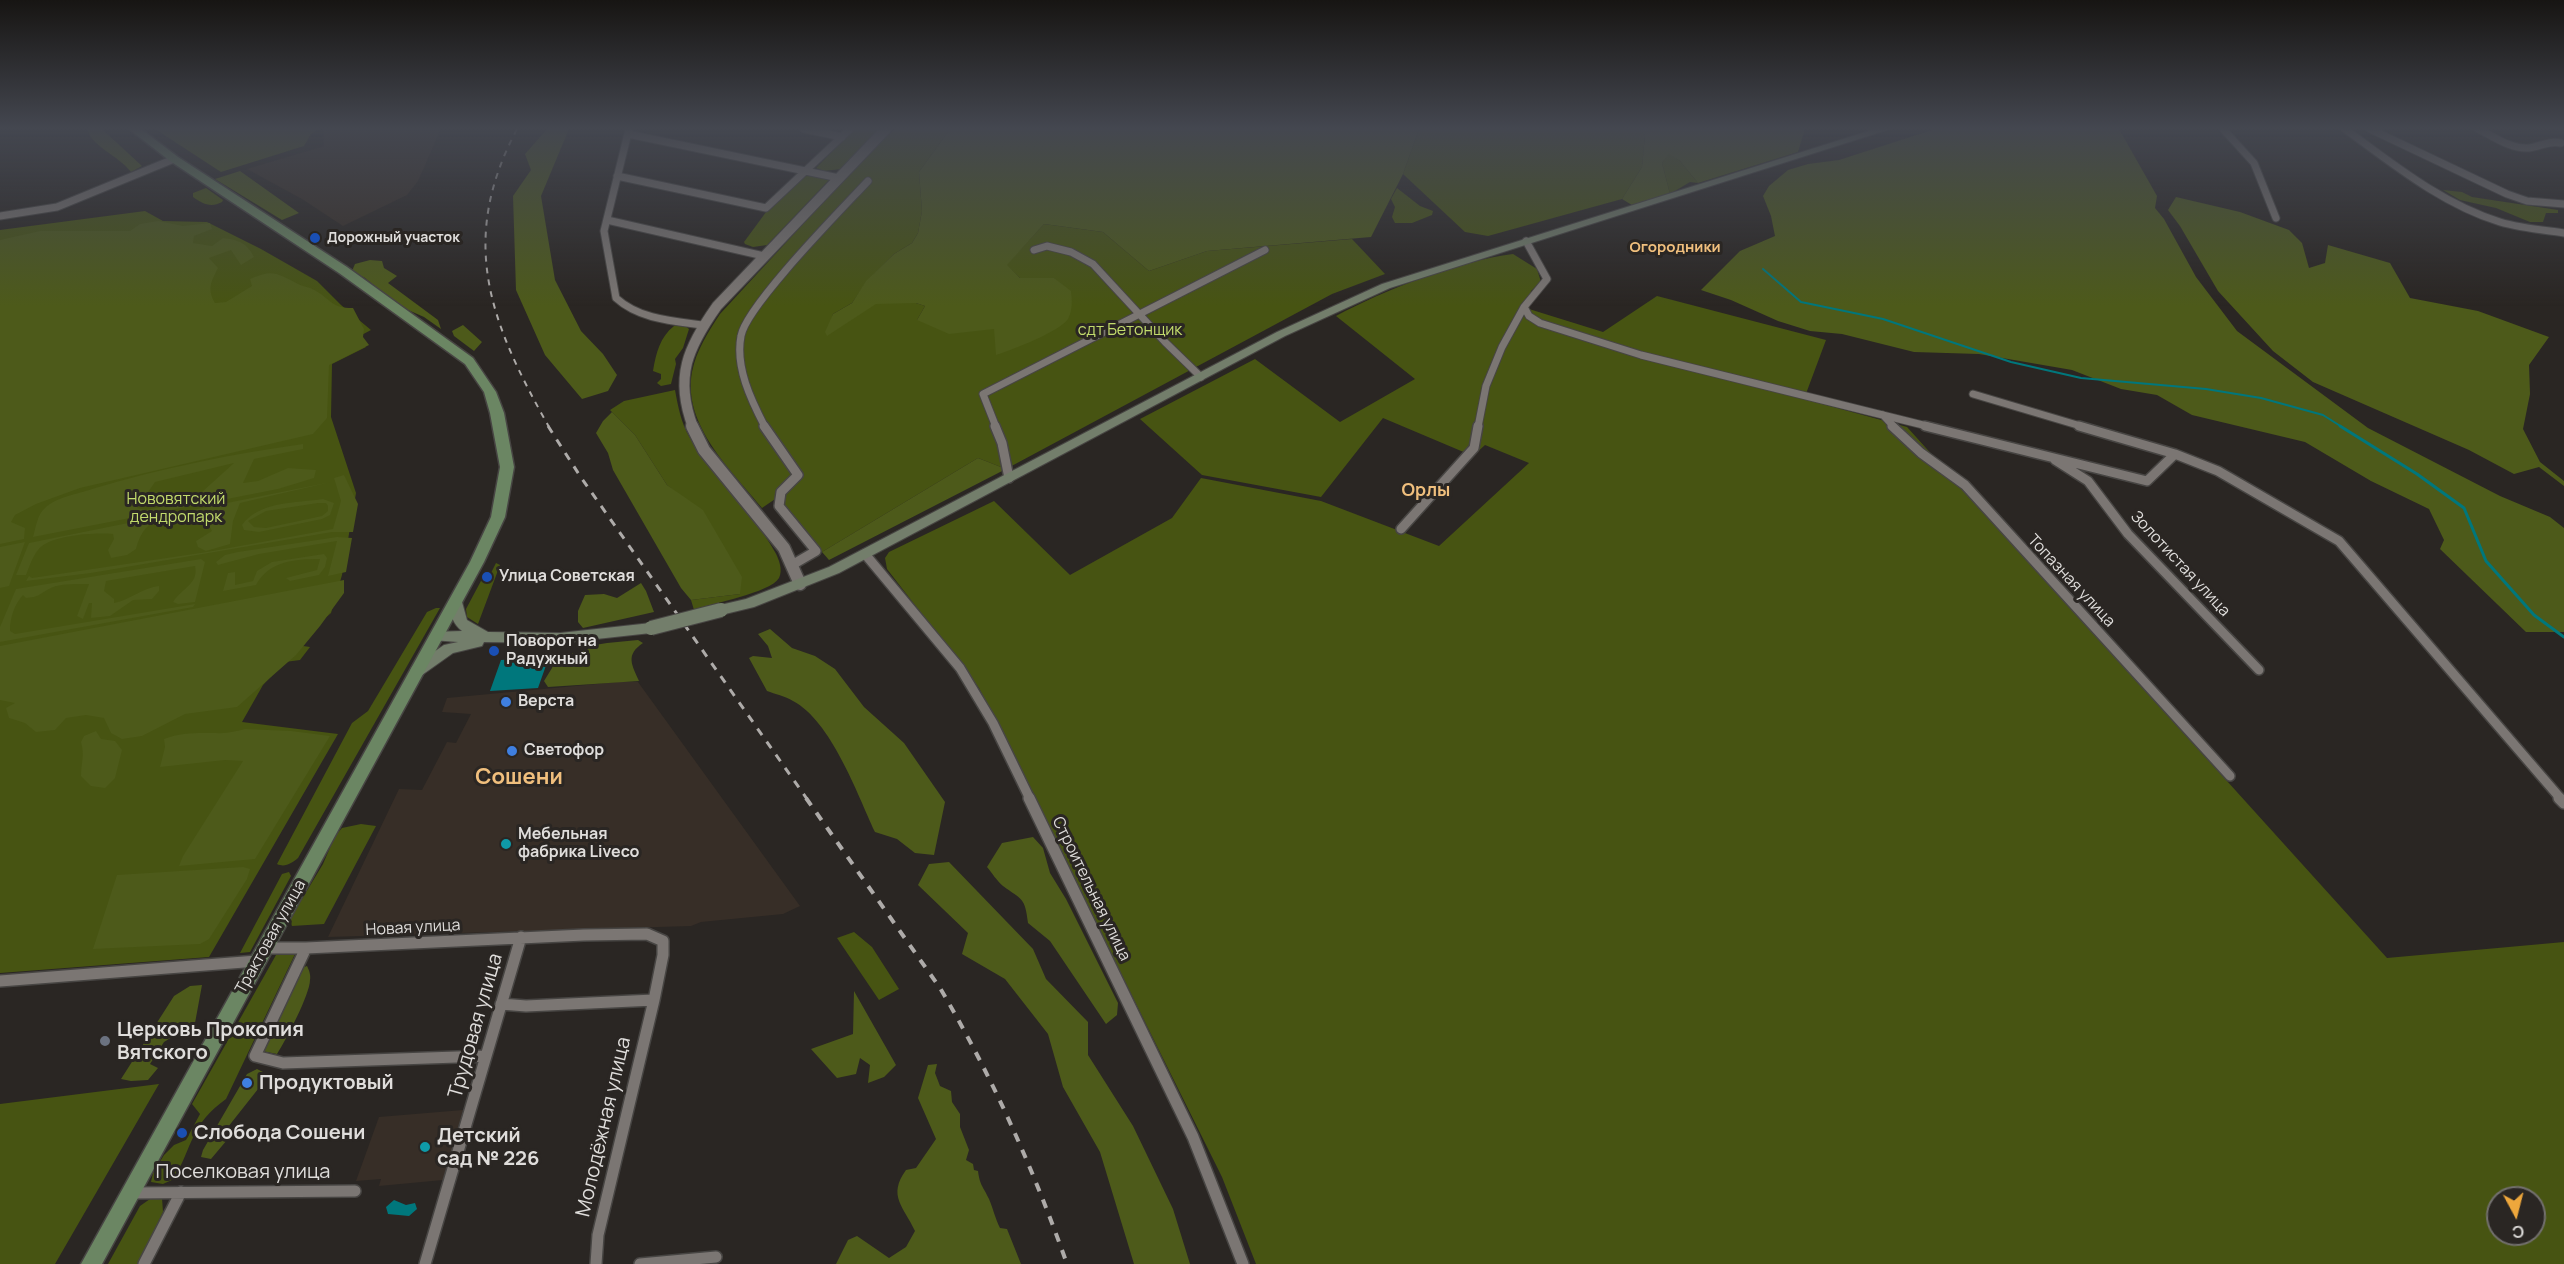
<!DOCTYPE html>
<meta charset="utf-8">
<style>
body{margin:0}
#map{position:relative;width:2564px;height:1264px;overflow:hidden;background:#2a2623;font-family:Manrope,sans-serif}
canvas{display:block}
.north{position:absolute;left:2486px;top:1186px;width:60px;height:60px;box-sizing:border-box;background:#2a2623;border:2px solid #726f6d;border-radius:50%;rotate:173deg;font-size:16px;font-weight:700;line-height:24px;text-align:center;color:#dfdddb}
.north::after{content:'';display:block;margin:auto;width:21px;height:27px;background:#eea73c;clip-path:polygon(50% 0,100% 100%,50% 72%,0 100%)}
</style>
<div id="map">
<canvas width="2564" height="1264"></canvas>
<div class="north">С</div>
</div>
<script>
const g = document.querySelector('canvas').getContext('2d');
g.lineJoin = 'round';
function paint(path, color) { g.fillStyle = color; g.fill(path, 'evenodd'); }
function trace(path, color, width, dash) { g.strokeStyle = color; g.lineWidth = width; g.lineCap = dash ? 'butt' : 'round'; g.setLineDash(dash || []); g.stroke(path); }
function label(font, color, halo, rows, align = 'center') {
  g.font = font + ' Manrope,sans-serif'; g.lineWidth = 6; g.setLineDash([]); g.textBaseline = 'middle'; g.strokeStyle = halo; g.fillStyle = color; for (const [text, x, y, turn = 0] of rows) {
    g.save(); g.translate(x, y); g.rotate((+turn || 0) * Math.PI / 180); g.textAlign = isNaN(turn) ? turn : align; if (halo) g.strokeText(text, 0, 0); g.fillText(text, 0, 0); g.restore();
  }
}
paint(new Path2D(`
 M323,129H441L418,181L407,195L343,226L302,199L247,169L324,146Z
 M618,682H638L800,906L783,914L701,922L691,926L328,937L399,789L422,790L447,742L456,743L471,714L442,712L447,698Z
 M463,1110L443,1180L379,1186L381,1179L356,1181L379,1117Z`), '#372e27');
paint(new Path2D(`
 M854,129H880L841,169L824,171L816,168Z
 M895,129H950L919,172L922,211L918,233L912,243L894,254L867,281L852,303L833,314L827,335L876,303H916L925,306L917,320L1055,278H1020L1006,265L1044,224L1103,232L1149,271L1207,251L1352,239L1385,274L1332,294L1006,469L978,458L822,552L784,510L781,495L762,508C732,471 682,425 692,372C696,351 708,332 720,314L866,156Z
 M1419,129H1639L1645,135L1642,167L1622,199L1488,236L1465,232L1403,174Z
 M1669,153L1680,161L1698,183L1690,182L1670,194L1662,163Z
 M806,174L831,178L767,245L753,247L745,244L744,242L769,208Z
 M206,188L223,200L222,202C211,208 203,204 193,197V193Z
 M1397,188L1420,206L1433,211L1432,215L1412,223H1395L1392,217L1395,207L1391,199Z
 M2443,190L2462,192L2472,197L2558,210V213H2546L2543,222H2530L2496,208L2460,200Z
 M145,211L163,221L207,222L261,249L317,281L341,305L371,330L356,338L366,347L332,364L331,417L356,493L342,575L331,613L323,620L303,646L310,647L300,660L285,662L263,685L242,722L338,734L209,957L0,973V230Z
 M1513,254L1537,269L1541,282L1531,291L1529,309L1603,332L1657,296L1826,340L1804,399L1907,427L2387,958L2564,942V1264H1256L1222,1177L979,688L887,569L885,558L889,552L994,501L1070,575L1172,518L1201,478L1321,501L1439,546L1529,463L1485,445L1473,456L1383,418L1321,497L1202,475L1140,419L1255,359L1340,422L1415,379L1336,316C1384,290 1459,261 1513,254ZM2498,1198H2534V1234H2498Z
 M674,326H685L689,329L683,348L675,359L676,364L671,384L661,386L657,383L661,379V374L653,371C656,353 660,337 674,326Z
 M675,390C678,406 681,423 690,438C714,478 752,510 775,552C779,559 783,570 779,578C770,593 712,603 694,610L691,600L740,594L677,493L667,485L635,435L610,410L624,401Z
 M496,563L500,565L478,624L467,617L466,609L482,579H488Z
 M436,608H440L298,858C292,863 285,868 277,864L352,723L368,711L427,612Z
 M361,824L376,826L324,924L292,926L290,919L323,864L335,836L342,828Z
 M289,872L291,876L250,952L240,953L282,874Z
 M854,932L872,947L899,989L879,1000L837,938Z
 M295,954L226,1099C191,1124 193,1145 174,1179L163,1184L151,1182L153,1173L164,1155L174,1145L186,1140L200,1114L192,1104L276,955Z
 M159,1084L55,1264H0V1104Z
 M162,1198L163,1212L138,1264H108L140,1206L150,1199Z`), '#475412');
paint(new Path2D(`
 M87,129H102L142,166L131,172C118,155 92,147 87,129Z
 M155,129H319L311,134L304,146L221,172Z
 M547,129H569L541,196L555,280L581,331L603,354L617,375L608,391L582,399L545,355L516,290L513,196L531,170L525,154Z
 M950,129H1419L1403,174L1371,237L1207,251L1149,271L1103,232L1044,224L1007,265L1020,278H1054L1071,291C1072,300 1073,310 1068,319C1059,332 1012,350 996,355L994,329L949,334L917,320L925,306L916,303L876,304L827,336L825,332L833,314L852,303L866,281L894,254L912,243L918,233L922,211L919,172Z
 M1639,129H1805L1798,152L1698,183L1680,161L1669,154L1662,163L1670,194L1632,205L1622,199L1642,167L1645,135Z
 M1935,129H2119L2157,196L2155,208L2164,219L2196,277L2237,331L2368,428L2500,496L2550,517L2564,528V632H2526L2440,549L2444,540L2429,509L2371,481L2305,442L2192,415L2157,395L2121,389L2072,370L1979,354L1914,352L1842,334L1810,331L1778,321L1731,300L1701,290L1740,251L1775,236L1771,216L1763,196L1769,186L1788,170L1808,164L1839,160Z
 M240,171L299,213L282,220L215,179Z
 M2176,197L2240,212L2289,230L2302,243L2309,268L2325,263L2328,245L2390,263L2410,298L2478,311L2549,337L2529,365L2530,394L2523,429L2540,462L2564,481V486L2539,467L2514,474L2469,450L2313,382L2273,351L2218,291L2180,226L2168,210Z
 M158,221L183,226L210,223L212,229L194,236L193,243L212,246L223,238C239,240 247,243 254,257L241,265L231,250L209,258L218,268C211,282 207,289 215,303L226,302L252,286L250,279C273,269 277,273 298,284C304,287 311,287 316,291C333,301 331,308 353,308L364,329L363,337L369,345L329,365L327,418L313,434L80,488L36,504L15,515L11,522L25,528L24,539L0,544V240L40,231H130L140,224Z
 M370,260L382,261L384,268L397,276L388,283L438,320L441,329L424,317L399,306L365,278L352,271L355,264Z
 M463,325L482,342L474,351L454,336L452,331Z
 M612,412L635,435L667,485L703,510L742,577L740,594L691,600L681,588L613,470L608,453L596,433L603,421Z
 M303,444V449L254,459L243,483L258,481L288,468L316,470L314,478L278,489L33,537C36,527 37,515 45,508C56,497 78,494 92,489C161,468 232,454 303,444ZM234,463L202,492L184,502L146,510L137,508L155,482Z
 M978,458L1006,469L829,560L822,552Z
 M344,475L358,504L353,532H332L91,573L26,581L29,576L32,578L207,552L333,529L341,501L334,478Z
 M331,482L240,503L233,521L230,544L206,551L198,547L196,541L212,531L204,516L206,511L202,510C171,516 145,513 136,549L127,555L111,558L108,550L114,539L113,534C96,532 56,535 42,546C34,552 30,565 26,575H16L29,543Z
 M323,499L334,503L330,515L322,519L259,532L244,530L242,525C259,501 296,503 323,499ZM318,503H326L328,506V511L322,516L266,528L254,527L248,521L266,511Z
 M337,537L352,538L346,572L328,576L337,541L259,554L218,565L216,562L225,555L238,552Z
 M25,542L9,586L0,588V547Z
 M324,554L327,558L325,567L319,575L290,581L286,578L317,570L320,559C295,559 269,561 256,585L223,591L228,573L235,572V585L253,581L257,571L272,562Z
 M201,559L205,562L195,602L178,604L173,602C182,588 199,584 195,566L106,581L104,591L114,599V603C130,600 144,587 159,586V591L152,599L133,600L110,616L91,618L92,603H89L83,619L77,616L89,584C77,584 59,583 49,589C38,595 39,597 26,598L23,595C14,605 10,618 10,631L15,634L195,604L193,607L0,642V627L16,589Z
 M344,580V593L320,626L296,655L237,707L185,714L142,736L122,739L111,733L104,718L86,715L66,718L55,730L36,732L25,723L9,718L6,708L15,703L0,700V646Z
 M641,583L646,591L654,612L583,628L578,622V611L585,595L604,594L617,598Z
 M770,629L792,648L815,656L835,669L864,707L904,743L945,802L934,855L915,853L897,839L875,832C857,793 831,721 793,701C785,696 775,694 767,691L749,658L753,656L772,658L768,646L758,634Z
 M638,640L643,643C625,655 632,665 639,681L548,687L544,681L552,668L556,655L582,652L595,645L607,643Z
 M245,729L291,731L330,736L255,859L179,866L183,856L243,761L225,760L160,767L165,747L164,739C182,732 197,733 216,733C226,734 236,731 245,729Z
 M96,731L101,739L115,741L122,750L115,778L105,788L91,786L81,776C81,762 85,756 81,742L84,736Z
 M1033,837L1043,848L1050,873L1066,899L1118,1003L1117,1015L1106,1024L1050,941L1028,923C1025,897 1022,900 1003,886C997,881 992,873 987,867L1002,843Z
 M949,862L1033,949L1046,979L1088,1022V1055L1133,1126L1173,1209L1190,1264H1134L1100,1152L1063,1087L1048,1034L1005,979L962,954L968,933L918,885L929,864Z
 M243,867L250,869L247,879L209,939L200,944L93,949L117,875Z
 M307,966C309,970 311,975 310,980C310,994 286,1040 277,1054L262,1051L267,1036L281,1015V1003L296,970Z
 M202,985L195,1023L164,1042L150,1064L158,1068L148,1080L131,1081L121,1079L174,996L190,986Z
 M854,991L896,1065L884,1077L868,1083L870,1065L860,1058L856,1074L837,1078L811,1049L853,1034Z
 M937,1064L935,1073L940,1086L951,1091L952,1102L960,1114V1127L969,1150L966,1160L973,1164L974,1170L978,1171C980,1186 983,1186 989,1199C993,1208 995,1218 1000,1228L1007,1229L1021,1264H836L848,1240L857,1236L889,1258L906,1247L915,1231C904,1207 887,1196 906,1170L916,1168L936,1139L918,1098L928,1065Z
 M257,1069L263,1072L262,1084L228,1127L227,1140L211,1159L201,1157L203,1150L247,1074Z`), '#4d5a1a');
paint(new Path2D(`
 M549,657L538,688L490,691L501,660Z
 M394,1200L406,1205L415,1203L417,1209L409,1216L388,1214L386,1207Z`), '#00777c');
trace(new Path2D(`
 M1763,269L1801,302L1883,319L2011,362L2081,378L2206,389L2261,398L2323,415L2342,427`), '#00777c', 2);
trace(new Path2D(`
 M2340,426L2417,474L2464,508L2486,561L2534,615L2564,637`), '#00777c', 3);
const minorFar2 = new Path2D(`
 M629,129L604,231L616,298C639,319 672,321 702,325
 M804,129L842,137
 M2223,129L2254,163L2276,218
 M2345,129C2393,164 2442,204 2500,222C2520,228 2543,230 2564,233
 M2370,129L2507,194L2527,201L2564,204
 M2478,129C2493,136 2510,149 2528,148C2540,147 2548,140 2561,143
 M628,134L839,178
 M617,176L766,208L850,129
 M0,216L57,207L174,159
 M607,220L764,256
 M1526,241L1547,279L1524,307L1529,316L1540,323L1641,355L1931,427
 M1034,250L1047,246L1071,252L1093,264L1165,342L1201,377
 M1973,394L2084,427
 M1883,415L1894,427
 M765,427C751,400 735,367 741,336C746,306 843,208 868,181
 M996,427L983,394L1265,250
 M1478,427L1486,386L1502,347L1524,307`);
const minorFar1 = new Path2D(`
 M764,426L798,475L781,492L779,506L816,551L792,565
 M995,426L1002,443L1009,478
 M1892,426L1921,453L1965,485L2230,776
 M1925,426L2147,481L2175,454
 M2079,426L2175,454L2218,471L2339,541L2561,799
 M2055,460L2088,481L2128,534L2259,670
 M1401,529L1474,448L1478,426
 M865,554L960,668L993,723L1030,799`);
const minor = new Path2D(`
 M1029,798L1193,1137L1243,1264
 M2559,798L2564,803
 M264,948H306L255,1056L283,1063L486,1056
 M306,948L584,935L647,934L663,941V955L654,1000L598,1235L596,1264
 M0,981L257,961
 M501,1004L526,1006L654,1000
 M131,1193L355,1191
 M144,1264L181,1192
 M425,1264L521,937
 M640,1264L716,1257`);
const tertiaryFar1 = new Path2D(`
 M693,427C674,377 688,347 717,306L886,129`);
const tertiary = new Path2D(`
 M692,426L704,450L784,548L800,584`);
const secondary = new Path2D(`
 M1875,129H1890L1390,288L1285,336L839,573L754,607L721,615L714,610L716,606L746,599L829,567L1277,332L1382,284Z
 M455,597L462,602L467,620L488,632L560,633L651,623L656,624L658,628L656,632L651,633L560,643L484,642L482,646L453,653L422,675H412L410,671L412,667L444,645L458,642L432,640L430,636L432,632L462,631C453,624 450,614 448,602Z`);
const primary = new Path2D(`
 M129,129H141L178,157L347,267L473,358L496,392L504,413L514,467L505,517L484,562L102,1264H81L470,562L491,517L500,467L490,413L484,392L465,364L339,273L170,161Z`);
trace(minorFar2, '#474543', 9);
trace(minorFar1, '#474543', 12);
trace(minor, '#474543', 14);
trace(tertiaryFar1, '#474543', 12);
trace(tertiary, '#474543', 15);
trace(secondary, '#474543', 2);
trace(primary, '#474543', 3);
trace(minorFar2, '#7b7673', 7);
trace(minorFar1, '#7b7673', 9);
trace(minor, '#7b7673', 11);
trace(tertiaryFar1, '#7b7673', 10);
trace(tertiary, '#7b7673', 12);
paint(secondary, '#737e6b');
paint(primary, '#6b8663');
trace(new Path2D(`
 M517,129C457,242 491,324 549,427`), '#aeaba9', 2, [6, 6]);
trace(new Path2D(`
 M548,426L580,476L807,799`), '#aeaba9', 3, [8, 8]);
trace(new Path2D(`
 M806,798L940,988C992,1076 1033,1168 1067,1264`), '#aeaba9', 4, [9, 9]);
const secondaryBridge = new Path2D(`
 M651,628L721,610`);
trace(secondaryBridge, '#474543', 16, []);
trace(secondaryBridge, '#737e6b', 14);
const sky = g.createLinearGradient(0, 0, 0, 306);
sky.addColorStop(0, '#171513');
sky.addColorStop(0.42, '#444750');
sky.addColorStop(1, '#44475000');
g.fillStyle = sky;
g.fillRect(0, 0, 2564, 306);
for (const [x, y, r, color] of [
 [315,238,6,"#1a4fb4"],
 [487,577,6,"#1a4fb4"],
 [494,651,6,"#1a4fb4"],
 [506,702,6,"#3f7fe0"],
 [512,751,6,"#3f7fe0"],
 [506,844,6,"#0f9aa8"],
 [105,1041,6,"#6b7280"],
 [247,1083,6,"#3f7fe0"],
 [182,1133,6,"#1a4fb4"],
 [425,1147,6,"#0f9aa8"]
]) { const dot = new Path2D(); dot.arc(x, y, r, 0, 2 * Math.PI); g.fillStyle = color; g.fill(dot); trace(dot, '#2a2623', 2); }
label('bold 14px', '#dfdddb', '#2a2623', [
 ["Дорожный участок",327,238]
], 'left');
label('bold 15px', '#f0bf7d', '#2a2623', [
 ["Огородники",1675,248]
]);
label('16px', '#c2db6c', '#2a2623', [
 ["сдт Бетонщик",1130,331],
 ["Нововятский",176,500],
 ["дендропарк",176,518]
]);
label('16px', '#dfdddb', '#2a2623', [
 ["Золотистая улица",2180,564,47],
 ["Топазная улица",2071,581,47],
 ["Строительная улица",1091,889,64],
 ["Новая улица",413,928,-3],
 ["Трактовая улица",271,937,-61]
]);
label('bold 16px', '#dfdddb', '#2a2623', [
 ["Улица Советская",499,577],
 ["Поворот на",506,642],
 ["Радужный",506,660],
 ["Верста",518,702],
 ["Светофор",524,751],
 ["Мебельная",518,835],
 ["фабрика Liveco",518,853]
], 'left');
label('bold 18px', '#f0bf7d', '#2a2623', [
 ["Орлы",1426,491]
]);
label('20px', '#dfdddb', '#2a2623', [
 ["Трудовая улица",476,1026,-74],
 ["Молодёжная улица",604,1127,-77],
 ["Поселковая улица",243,1172]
]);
label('bold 20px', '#dfdddb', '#2a2623', [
 ["Церковь Прокопия",117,1030],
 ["Вятского",117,1053],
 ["Продуктовый",259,1083],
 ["Слобода Сошени",194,1133],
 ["Детский",437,1136],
 ["сад № 226",437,1159]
], 'left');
label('bold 22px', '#f0bf7d', '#2a2623', [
 ["Сошени",519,778]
]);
</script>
